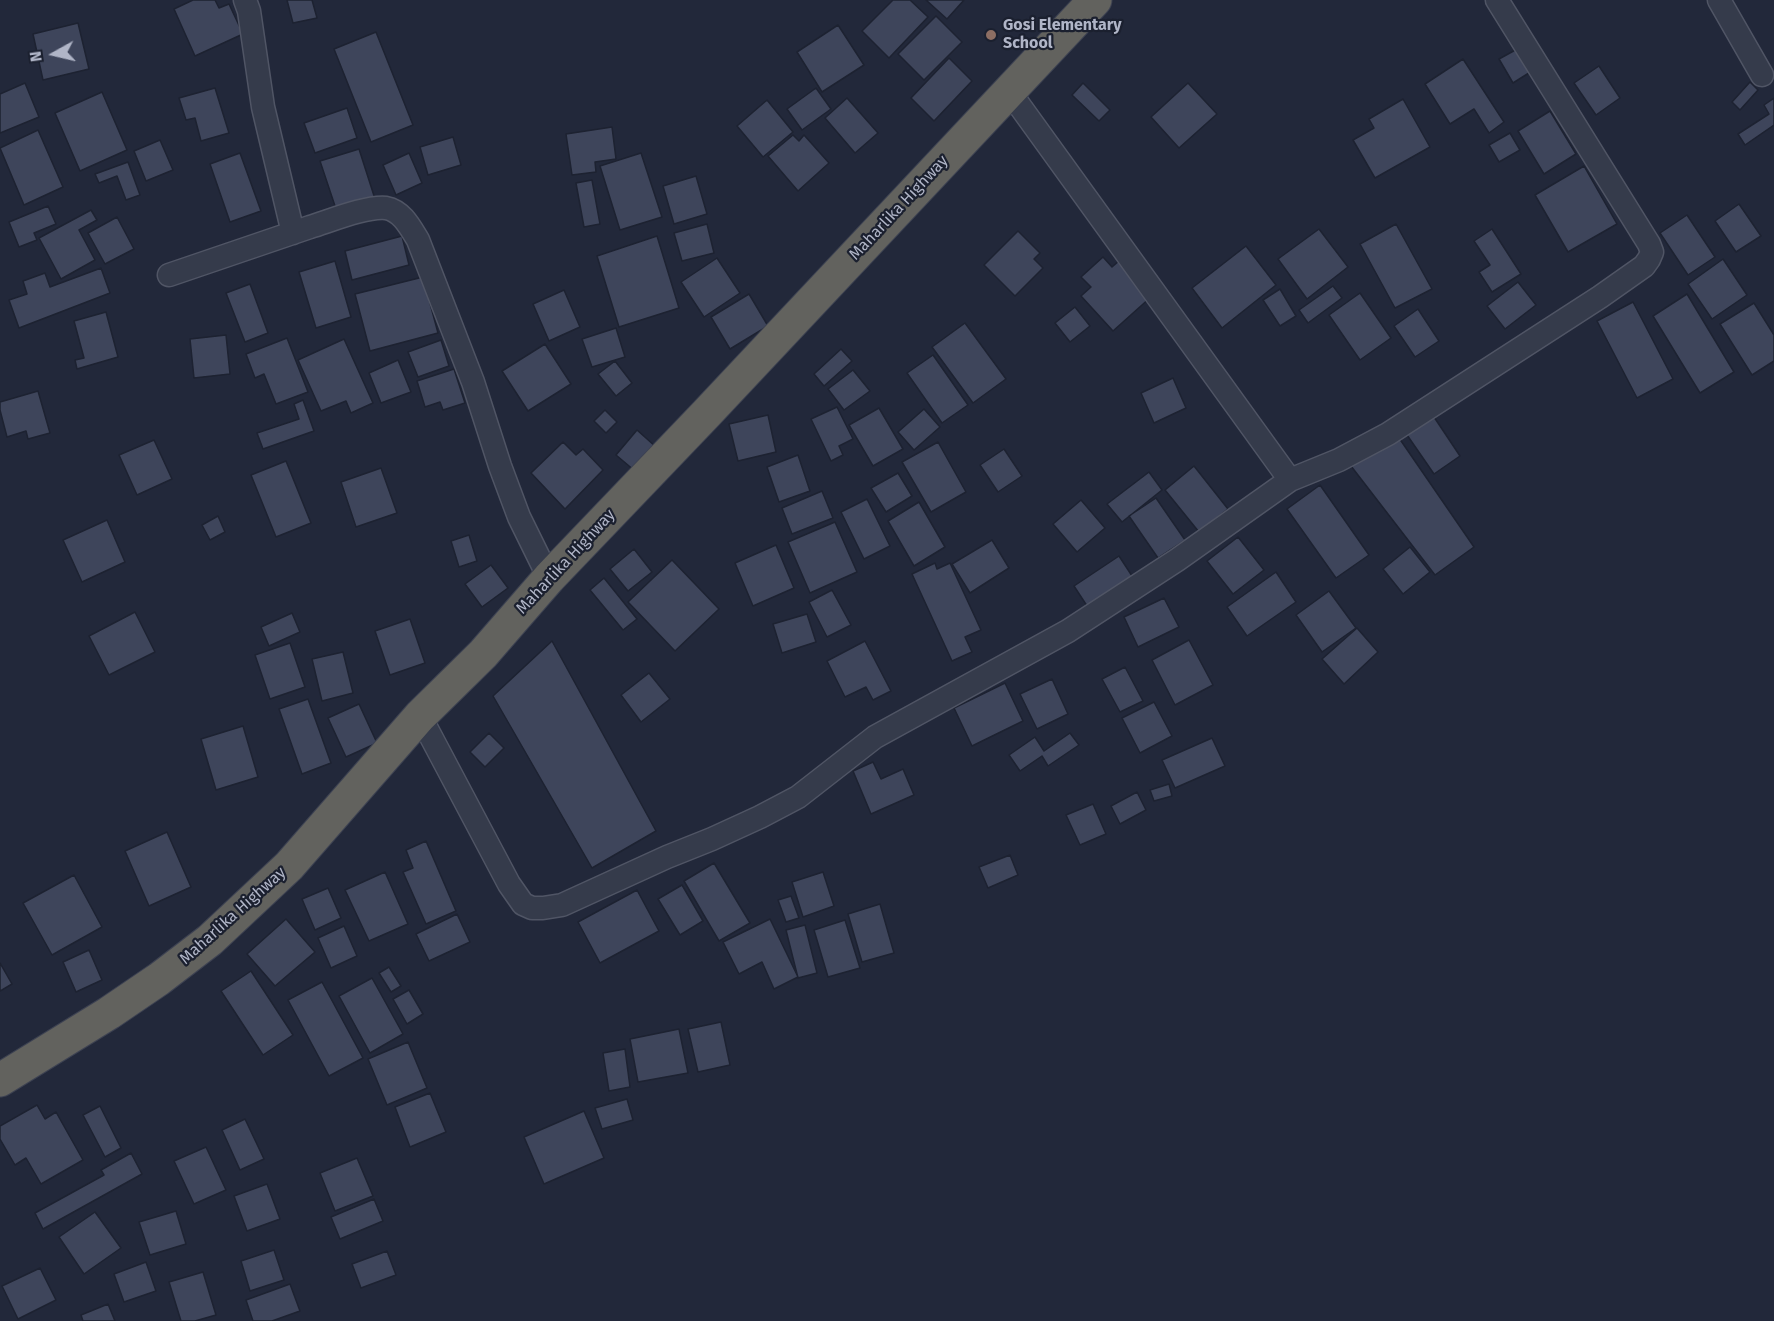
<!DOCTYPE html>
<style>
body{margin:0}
#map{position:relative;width:1774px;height:1321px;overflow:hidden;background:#22283a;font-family:"Fira Sans",sans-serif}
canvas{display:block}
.north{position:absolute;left:24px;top:24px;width:60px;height:60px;-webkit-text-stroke:4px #1b202f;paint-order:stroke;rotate:262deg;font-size:16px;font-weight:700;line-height:24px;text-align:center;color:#b0b5c7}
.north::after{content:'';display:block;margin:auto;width:21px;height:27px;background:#b0b5c7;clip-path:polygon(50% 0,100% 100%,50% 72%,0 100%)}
</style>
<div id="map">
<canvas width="1774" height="1321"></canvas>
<div class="north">N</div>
</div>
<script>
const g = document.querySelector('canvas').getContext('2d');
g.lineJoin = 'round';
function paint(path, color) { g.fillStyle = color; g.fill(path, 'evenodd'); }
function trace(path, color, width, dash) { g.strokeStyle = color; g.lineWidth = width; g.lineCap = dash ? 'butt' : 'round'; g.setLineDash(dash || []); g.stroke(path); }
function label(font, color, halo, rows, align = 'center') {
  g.font = font + ' "Fira Sans",sans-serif'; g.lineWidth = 4.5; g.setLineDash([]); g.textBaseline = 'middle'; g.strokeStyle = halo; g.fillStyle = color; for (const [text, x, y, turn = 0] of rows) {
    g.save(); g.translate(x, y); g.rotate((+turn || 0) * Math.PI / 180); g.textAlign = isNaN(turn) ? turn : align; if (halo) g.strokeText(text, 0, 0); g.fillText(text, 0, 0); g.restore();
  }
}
const building = new Path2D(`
 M193,0H215L219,8L229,4L243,34L195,56L174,9Z
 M287,0H312L317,18L293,23Z
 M893,0H910L928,17L889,58L862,31Z
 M926,0H964L947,19Z
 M936,16L962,42L924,80L898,54Z
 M78,23L89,69L43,80L33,34Z
 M838,25L864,65L822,92L797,52Z
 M376,32L413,125L371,142L334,49Z
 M1519,48L1532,71L1513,83L1499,59Z
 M949,58L972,81L934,121L911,98Z
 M1463,59L1504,122L1489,133L1474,109L1450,124L1425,84Z
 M1599,66L1620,98L1596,115L1574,83Z
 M1750,82L1758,90L1740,110L1732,102Z
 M25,83L39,117L0,133V94Z
 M1083,83L1110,110L1099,121L1072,95Z
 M1188,83L1217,114L1179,148L1151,117Z
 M215,88L229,133L201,141L195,118L186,120L179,98Z
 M816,88L831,109L802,130L787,109Z
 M102,92L127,150L80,171L55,113Z
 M847,98L878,133L855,153L825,118Z
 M1774,98V125L1745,145L1738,134L1769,114L1764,105Z
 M1403,99L1430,147L1375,178L1353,140L1374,128L1369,119Z
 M767,100L793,132L763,157L737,126Z
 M347,108L357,138L315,153L304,123Z
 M1550,111L1576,154L1544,174L1518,131Z
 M612,127L616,159L595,162L596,172L572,175L566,134Z
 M38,130L63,187L24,205L0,148Z
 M1510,133L1520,150L1499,162L1489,145Z
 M793,135L799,141L804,135L829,163L798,191L768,156Z
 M453,137L461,165L428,175L420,147Z
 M160,140L173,170L146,181L134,151Z
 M359,149L376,202L338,215L320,161Z
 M240,153L261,211L230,222L210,164Z
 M409,153L422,183L396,195L383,165Z
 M641,153L662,217L620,230L600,166Z
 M128,162L140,195L126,200L117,176L99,183L95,174Z
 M1584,166L1617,224L1568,252L1535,195Z
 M696,176L707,214L674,224L663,186Z
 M592,180L600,224L584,227L576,183Z
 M1739,204L1761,236L1736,252L1715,221Z
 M48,206L56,224L34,233L37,240L19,247L9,222Z
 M91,210L97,220L79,230L95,260L61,279L39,238Z
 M1687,215L1715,257L1688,275L1660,233Z
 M117,217L134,249L105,264L88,233Z
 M707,224L714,253L682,261L674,233Z
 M1396,224L1432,289L1395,308L1360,244Z
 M1319,229L1348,267L1307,299L1278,259Z
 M1492,229L1521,274L1492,292L1479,272L1490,265L1474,241Z
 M1018,231L1040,253L1034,259L1043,268L1015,296L984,265Z
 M402,236L409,265L352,280L345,251Z
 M657,236L679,308L619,327L597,256Z
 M1246,246L1276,285L1222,328L1192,288Z
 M1103,257L1112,267L1120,260L1152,296L1113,331L1081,296L1091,287L1081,277Z
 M717,258L740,293L704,317L681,282Z
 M1723,259L1747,295L1712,319L1688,284Z
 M335,261L351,317L316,328L299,272Z
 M101,268L110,293L19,328L9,300L27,294L23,281L45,273L50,287Z
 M423,277L438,333L370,351L355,294Z
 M1518,282L1536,305L1505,329L1487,306Z
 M250,284L268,333L245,342L226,293Z
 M1333,286L1342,298L1308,323L1299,310Z
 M1280,289L1296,316L1280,326L1263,300Z
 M564,290L580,327L549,341L533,304Z
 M1360,293L1391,338L1360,360L1329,315Z
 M749,294L768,326L730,349L711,317Z
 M1687,294L1734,372L1700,393L1653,316Z
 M1633,302L1673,379L1637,398L1597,321Z
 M1754,303L1774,335V361L1752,375L1720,324Z
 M1075,307L1090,326L1070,342L1055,323Z
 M1418,309L1439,341L1415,357L1394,326Z
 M106,312L118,357L77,369L75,360L84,358L74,321Z
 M965,323L1006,379L973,403L932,347Z
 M616,328L625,357L592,367L582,339Z
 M226,335L230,374L194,378L190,339Z
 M287,338L308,392L276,404L264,374L255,378L246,354Z
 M344,339L373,403L351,413L346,401L321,411L298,360Z
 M441,340L449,366L418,377L408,352Z
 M545,344L571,384L528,411L502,371Z
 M841,349L852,361L824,386L814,374Z
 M933,355L968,405L942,423L907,373Z
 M398,360L411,392L381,403L369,373Z
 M615,361L632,383L616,396L598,374Z
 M454,369L465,403L443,410L440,402L425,407L417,381Z
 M853,370L870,391L844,410L828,389Z
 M1173,378L1186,408L1154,423L1141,393Z
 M38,391L50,433L28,439L26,431L7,437L0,410V402Z
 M303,400L314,431L263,449L257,433L299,419L294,404Z
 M837,407L853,439L839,446L843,455L831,461L811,419Z
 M879,408L903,449L873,466L849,425Z
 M924,409L940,427L914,450L898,432Z
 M605,410L617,422L606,433L594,421Z
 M1432,414L1460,456L1434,474L1405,432Z
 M768,415L776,452L738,461L729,424Z
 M637,430L656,447L635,471L616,455Z
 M1397,435L1474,547L1435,575L1351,466Z
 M154,440L172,479L137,495L119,455Z
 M563,442L576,455L583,449L603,470L565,509L531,473Z
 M938,442L966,492L931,512L902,462Z
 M1004,449L1022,476L998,492L980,465Z
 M798,455L810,491L779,502L767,467Z
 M286,461L311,523L276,537L251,475Z
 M1194,466L1228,509L1199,532L1165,490Z
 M381,468L397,513L356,527L341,482Z
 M1149,472L1162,490L1122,522L1107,504Z
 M898,473L912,496L886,512L871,488Z
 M1320,485L1369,555L1336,578L1287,509Z
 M822,491L833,518L792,534L782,508Z
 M1156,498L1185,540L1158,558L1129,516Z
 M867,499L890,546L864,559L841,512Z
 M1081,500L1105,528L1077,552L1053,524Z
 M919,502L945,547L914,566L888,521Z
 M218,516L225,532L210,540L202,525Z
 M107,520L125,562L82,582L63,540Z
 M835,522L857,572L810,593L788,542Z
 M469,535L477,561L459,567L451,541Z
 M1238,537L1264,570L1233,594L1207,561Z
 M992,540L1009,568L970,593L952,564Z
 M776,545L794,588L753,606L735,563Z
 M1410,547L1430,572L1403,594L1383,569Z
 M634,549L652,572L628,591L610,569Z
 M1119,556L1134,579L1089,609L1074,586Z
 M672,560L719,609L675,651L628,602Z
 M935,563L937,569L950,563L981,630L965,637L972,652L952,661L912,574Z
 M491,565L508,588L482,607L465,584Z
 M1276,572L1296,602L1247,636L1227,607Z
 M604,578L637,619L623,630L590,590Z
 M832,590L851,625L827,637L809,602Z
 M1329,591L1356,628L1322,652L1296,615Z
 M1164,598L1179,627L1138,647L1124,617Z
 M135,612L155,652L109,675L89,636Z
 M292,613L300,632L269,646L261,627Z
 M807,614L816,642L782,653L773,624Z
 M410,619L425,663L390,675L375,631Z
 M1357,628L1378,652L1344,684L1322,659Z
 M1189,640L1213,685L1175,705L1152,660Z
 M552,641L656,831L592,868L493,696Z
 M865,641L891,691L873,700L866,687L845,697L827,661Z
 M290,643L305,687L270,699L255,655Z
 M343,652L353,693L322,701L312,659Z
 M1125,667L1143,701L1120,712L1102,679Z
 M649,673L670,699L641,722L621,695Z
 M1052,679L1068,714L1037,729L1020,694Z
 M1005,683L1023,721L972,746L954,708Z
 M308,699L331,763L302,774L279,709Z
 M1154,702L1172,736L1140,753L1122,718Z
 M359,704L377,743L346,757L328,718Z
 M243,726L258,777L216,790L201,739Z
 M489,733L504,748L485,767L470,752Z
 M1070,733L1079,745L1048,766L1042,756L1020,771L1009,755L1035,737L1044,751Z
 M1212,738L1225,766L1175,788L1162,760Z
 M873,762L881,779L903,769L914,795L871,814L853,771Z
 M1169,784L1172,796L1154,801L1150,790Z
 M1137,792L1146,810L1120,824L1111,806Z
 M1093,804L1106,834L1080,845L1066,815Z
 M167,832L191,887L149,906L125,851Z
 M426,841L456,911L426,924L403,872L413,868L406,850Z
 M1010,855L1018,875L988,888L979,867Z
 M714,863L750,923L719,941L684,881Z
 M385,872L408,924L369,941L345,890Z
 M823,872L834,906L803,917L792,882Z
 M74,875L102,927L52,955L23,903Z
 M682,885L703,921L680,935L658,899Z
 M328,888L341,918L315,930L302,899Z
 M637,890L659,931L600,963L578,922Z
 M791,896L799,918L786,922L778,900Z
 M880,904L894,953L862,962L848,914Z
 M457,914L470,942L429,961L416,934Z
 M286,919L315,952L275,986L247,954Z
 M770,919L798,977L774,989L762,962L739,974L723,942Z
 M845,920L860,968L828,977L814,930Z
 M805,925L817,973L798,978L786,930Z
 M344,926L357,956L331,968L318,938Z
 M89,950L102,980L76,992L63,962Z
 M0,963L12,984L0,991Z
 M389,967L401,986L391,992L379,973Z
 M251,971L293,1035L263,1055L221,991Z
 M372,978L403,1034L370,1053L339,996Z
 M322,982L363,1058L329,1076L288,1000Z
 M409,990L423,1014L407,1024L393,999Z
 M721,1022L730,1065L698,1072L688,1029Z
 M679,1029L688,1073L638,1082L630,1039Z
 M408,1042L427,1088L387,1105L368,1059Z
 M625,1049L630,1087L609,1091L603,1053Z
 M430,1093L446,1132L410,1147L395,1107Z
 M627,1099L633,1120L602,1129L595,1108Z
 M37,1105L45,1119L56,1112L83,1160L41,1184L26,1158L15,1165L0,1139V1126Z
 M100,1106L121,1148L105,1157L83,1115Z
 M584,1111L604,1158L544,1184L524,1137Z
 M245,1119L264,1159L240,1170L222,1130Z
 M206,1147L226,1190L194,1204L174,1161Z
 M131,1153L142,1174L43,1229L35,1213L104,1175L101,1170Z
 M357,1158L373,1196L335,1211L320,1173Z
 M267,1184L280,1219L247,1231L234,1196Z
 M374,1199L383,1221L340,1239L331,1217Z
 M176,1211L186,1244L150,1255L139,1222Z
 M95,1212L121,1248L84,1274L59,1237Z
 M274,1250L284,1280L250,1291L241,1261Z
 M387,1251L396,1275L361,1288L352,1264Z
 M146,1262L156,1291L124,1302L114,1274Z
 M40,1268L56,1300L18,1319L2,1286Z
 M203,1272L216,1315L195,1321H181L169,1282Z
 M290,1284L300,1311L272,1321H253L246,1300Z
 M108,1304L115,1321H83L81,1315Z`);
paint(building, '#3e455b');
trace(building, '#1d2231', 1.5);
const minor = new Path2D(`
 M245,0L249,11L263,107L293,233
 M1719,0L1762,75
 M1009,91L1290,480
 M169,275C216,259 263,243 310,227C330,221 366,206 386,208C402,211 410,227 418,240L473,382L500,466L519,517L549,578
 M420,716L509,884L523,904L532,908H543L562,905L667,857L712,839L760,817L798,797L875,737L1068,631L1177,560L1290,480L1339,460L1388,434L1600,297L1644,266L1649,259L1652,252L1649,244L1497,0`);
const trunk = new Path2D(`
 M0,1080L109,1013L159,979L210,940L289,866L420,716L483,654L549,578L706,414L1095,0`);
trace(minor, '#505565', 25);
trace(trunk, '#3d4252', 35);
trace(minor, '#353b4b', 22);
trace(trunk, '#62625e', 33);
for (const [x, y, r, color] of [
 [991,35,6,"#8d6e63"]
]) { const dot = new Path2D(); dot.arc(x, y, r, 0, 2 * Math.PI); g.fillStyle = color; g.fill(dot); trace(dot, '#1b202f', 2); }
label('bold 16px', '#b0b5c7', '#1b202f', [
 ["Gosi Elementary",1003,26],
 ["School",1003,44]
], 'left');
label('16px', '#b0b5c7', '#1b202f', [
 ["Maharlika Highway",899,208,-47],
 ["Maharlika Highway",566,562,-47],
 ["Maharlika Highway",233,916,-42]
]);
</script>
